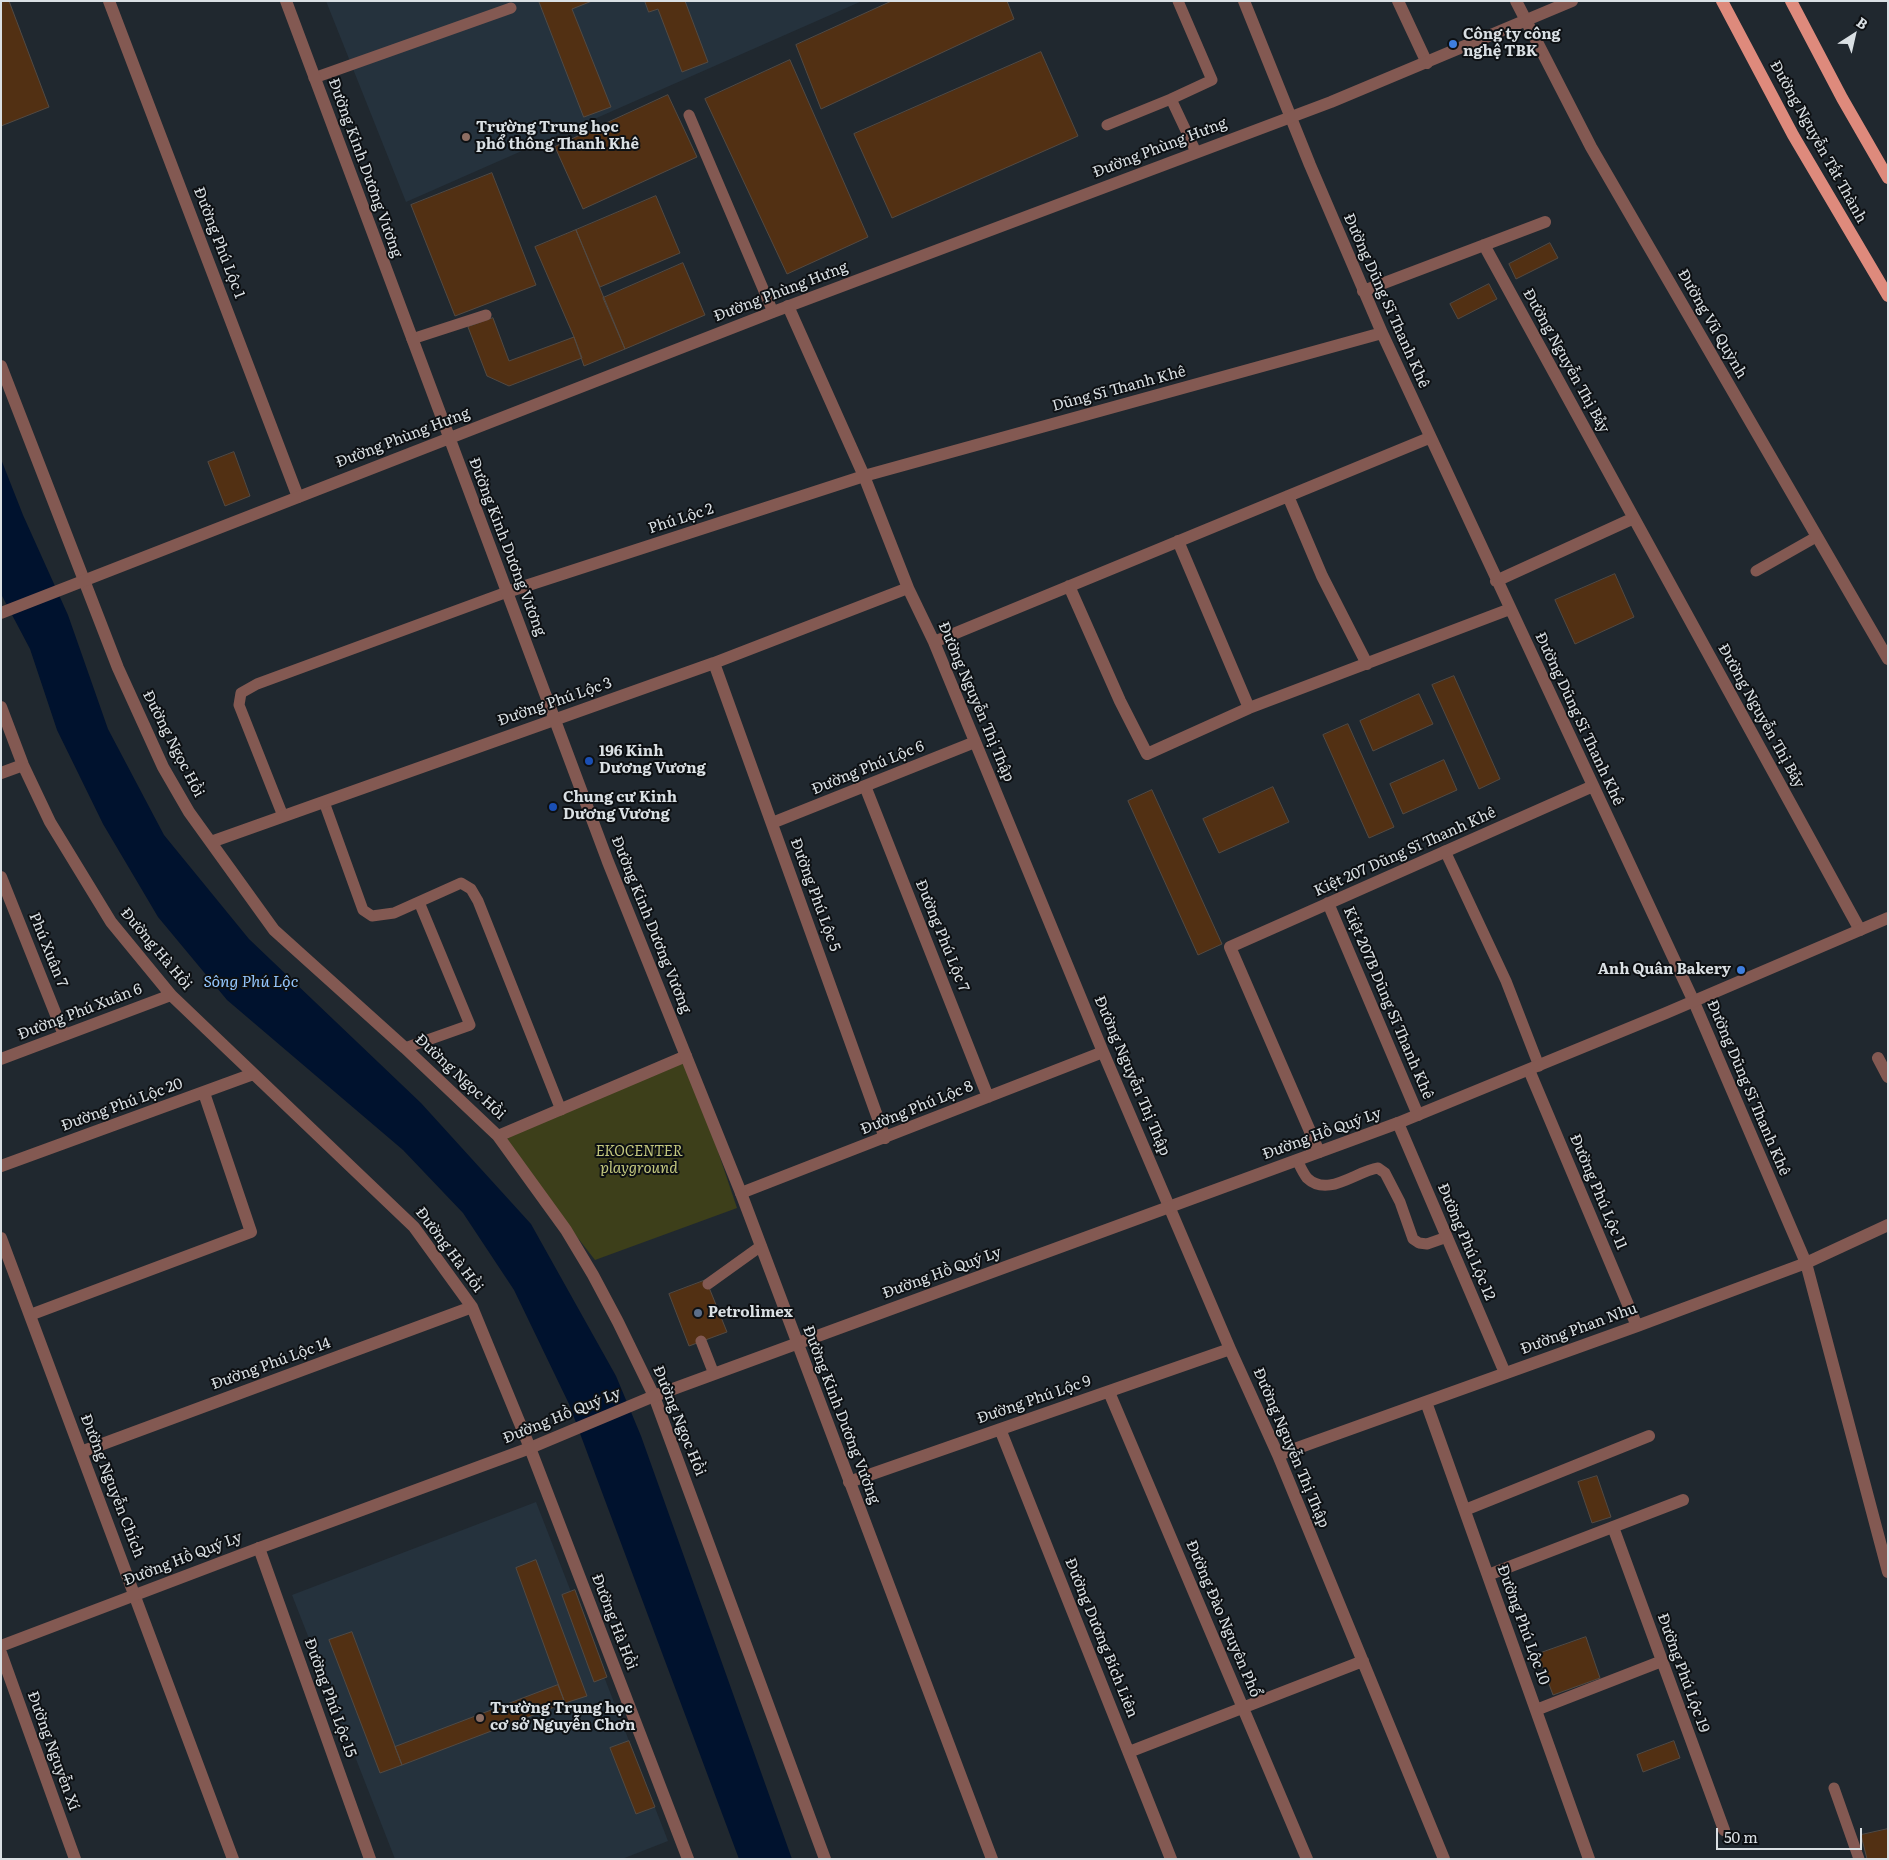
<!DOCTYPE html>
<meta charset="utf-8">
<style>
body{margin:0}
#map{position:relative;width:1889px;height:1860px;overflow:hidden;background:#20282f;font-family:Literata,serif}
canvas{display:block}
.frame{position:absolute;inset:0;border:2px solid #dae0e4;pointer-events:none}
.north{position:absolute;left:1829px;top:10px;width:50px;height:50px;-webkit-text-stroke:4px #0d1013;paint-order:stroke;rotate:35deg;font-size:14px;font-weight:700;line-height:20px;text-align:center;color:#dae0e4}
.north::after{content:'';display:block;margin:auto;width:18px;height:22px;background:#dae0e4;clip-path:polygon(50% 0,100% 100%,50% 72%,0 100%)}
.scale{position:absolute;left:1716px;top:1828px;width:146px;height:22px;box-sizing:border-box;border:2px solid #dae0e4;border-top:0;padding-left:6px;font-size:15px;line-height:18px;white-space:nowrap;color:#dae0e4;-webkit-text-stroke:4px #0d1013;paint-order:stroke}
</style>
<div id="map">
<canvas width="1889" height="1860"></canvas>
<div class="frame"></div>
<div class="north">B</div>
<div class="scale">50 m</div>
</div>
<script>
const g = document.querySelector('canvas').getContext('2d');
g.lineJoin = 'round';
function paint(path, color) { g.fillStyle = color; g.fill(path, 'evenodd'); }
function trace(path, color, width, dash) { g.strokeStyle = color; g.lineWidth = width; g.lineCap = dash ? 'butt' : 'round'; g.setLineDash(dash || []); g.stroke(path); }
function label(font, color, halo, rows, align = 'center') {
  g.font = font + ' Literata,serif'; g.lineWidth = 4; g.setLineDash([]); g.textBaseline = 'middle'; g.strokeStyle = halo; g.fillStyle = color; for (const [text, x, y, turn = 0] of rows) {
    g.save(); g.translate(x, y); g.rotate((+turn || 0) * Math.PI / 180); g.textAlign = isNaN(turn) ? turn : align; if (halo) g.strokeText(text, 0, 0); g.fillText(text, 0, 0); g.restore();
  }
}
paint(new Path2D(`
 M326,1H862L406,202Z
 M536,1502L668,1841L622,1859H395L292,1595Z`), '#25323d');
paint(new Path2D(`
 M686,1056L737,1208L595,1260L498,1136Z`), '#3d3f1a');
paint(new Path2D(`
 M1,459L23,515L68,615L108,729L164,835L249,939L421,1103L531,1224L616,1376L641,1436L792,1859H739L569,1404L514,1290L463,1213L403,1150L227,1000L158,917L103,824L57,730L30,649L1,594Z`), '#00122e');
const building = new Path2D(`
 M1,1H9L49,107L1,126Z
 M539,1H592L572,9L611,107L584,117Z
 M645,1H685L708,62L682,72L658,9L649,12Z
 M892,1H1007L1014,19L821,109L796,45Z
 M1041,52L1078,136L892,218L854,134Z
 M790,60L868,237L787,274L705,99Z
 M668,95L697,157L583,209L555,147Z
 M492,173L536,285L455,316L411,205Z
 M656,196L680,253L600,287L576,230Z
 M576,230L625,349L584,366L574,337L535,247Z
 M1550,243L1558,258L1516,279L1509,264Z
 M683,263L705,315L625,349L603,298Z
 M1489,284L1497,299L1458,319L1450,304Z
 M493,318L509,361L574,337L582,358L509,386L487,376L468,327Z
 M234,452L250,496L225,506L208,462Z
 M1615,574L1634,617L1575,644L1555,600Z
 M1454,676L1500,779L1479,789L1432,685Z
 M1419,694L1433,724L1373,751L1360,721Z
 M1348,724L1394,827L1369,838L1323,735Z
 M1444,760L1457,790L1403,814L1390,784Z
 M1273,787L1289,822L1219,853L1203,819Z
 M1152,790L1222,944L1198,955L1128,801Z
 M706,1280L727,1332L689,1346L669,1294Z
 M1597,1476L1611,1517L1592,1523L1578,1482Z
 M536,1560L587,1696L565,1703L516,1568Z
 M575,1590L607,1677L594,1682L562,1595Z
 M352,1632L402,1765L380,1773L329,1640Z
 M1586,1637L1600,1678L1553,1695L1538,1654Z
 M558,1685L565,1703L402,1765L395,1747Z
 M629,1741L655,1807L636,1814L610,1748Z
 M1674,1741L1680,1758L1643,1772L1637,1755Z
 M1888,1829V1859H1867L1861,1835Z`);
paint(building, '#523013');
trace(building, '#534a43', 1);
trace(new Path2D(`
 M1178,1L1212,80L1171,99L1196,152
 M314,78L511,8
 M689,115L773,312
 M1107,125L1171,99
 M412,339L486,315
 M1756,571L1816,537
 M324,802L363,910L372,916L394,913L461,883L471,889L478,901L561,1110
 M283,816L239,705L241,693L257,684L507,592
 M1445,851L1506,981L1539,1066
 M405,1048L470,1025L419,902
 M1297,1160C1300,1166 1303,1173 1307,1178C1328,1198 1356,1171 1378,1168L1385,1173L1400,1202L1413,1239L1419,1243L1427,1244L1447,1237
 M708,1284L761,1246
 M701,1341L714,1374
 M1834,1788L1859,1859`), '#835952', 11);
trace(new Path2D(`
 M109,1L298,497
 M1244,1L1310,165L1382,333L1694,1002L1806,1263L1888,1572
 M1398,1L1427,63
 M1516,1L1591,147L1888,659
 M1484,245L1860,930
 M1363,291L1545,222
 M788,306L864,476L908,588L934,642L1103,1052L1230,1349L1278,1455L1444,1859
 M1,366L118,668L163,767L189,812L274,930L405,1048L498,1136L566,1230L593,1275L618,1322L654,1396L825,1859
 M1288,496L1322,576L1367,664
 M1178,541L1249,708
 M1496,581L1634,518
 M1069,586L1120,701L1147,754L1249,708L1510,609
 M507,592L864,476L1382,333
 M934,642L1429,438
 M714,663L885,1138
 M1,707L23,765L50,822L111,922L171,995L414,1227L472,1307L530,1448L688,1859
 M1,773L23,765
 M865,786L988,1097
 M772,823L975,742
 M211,842L714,663L908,588
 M1,877L64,1035
 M1328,903L1418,1115
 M1878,1058L1888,1077
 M1,1059L171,995
 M1529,1070L1637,1326
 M1398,1123L1505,1373
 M498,1136L686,1056
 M1319,1152L1230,947L1593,786
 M1,1166L253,1074
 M741,1193L1103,1052
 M1,1238L233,1859
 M30,1315L251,1232L204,1093
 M1109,1392L1307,1859
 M1426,1402L1589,1859
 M1000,1429L1171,1859
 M81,1452L472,1307
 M1278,1455L1637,1326L1806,1263L1888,1225
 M849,1482L1230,1349
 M1465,1510L1649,1436
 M1613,1527L1724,1830
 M259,1548L370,1859
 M1488,1575L1683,1500
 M1,1653L75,1859
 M1536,1710L1662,1661
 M1129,1752L1363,1661`), '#835952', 12);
trace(new Path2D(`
 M286,1L608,862L741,1193L992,1859
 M1,613L773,312L1331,102L1572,1
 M1,1646L259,1548L530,1448L654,1396L1398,1123L1666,1013L1888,918`), '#835952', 12);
trace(new Path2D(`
 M1722,1L1793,135L1888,296
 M1791,1L1842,98L1888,178`), '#de8a7c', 12);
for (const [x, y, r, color] of [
 [1453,44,5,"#3f7fe0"],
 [466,137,5,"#8d6e63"],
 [589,761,5,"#1a4fb4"],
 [553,807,5,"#1a4fb4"],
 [1741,970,5,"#3f7fe0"],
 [698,1313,5,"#5c6f8a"],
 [480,1718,5,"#8d6e63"]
]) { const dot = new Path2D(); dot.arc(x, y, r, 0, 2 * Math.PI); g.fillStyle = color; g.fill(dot); trace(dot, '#0d1013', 2); }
label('bold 15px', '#dae0e4', '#0d1013', [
 ["Công ty công",1463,35],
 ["nghệ TBK",1463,52],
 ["Trường Trung học",476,128],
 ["phổ thông Thanh Khê",476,145],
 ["196 Kinh",599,752],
 ["Dương Vương",599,769],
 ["Chung cư Kinh",563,798],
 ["Dương Vương",563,815],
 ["Anh Quân Bakery",1731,970,"right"],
 ["Petrolimex",708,1313],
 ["Trường Trung học",490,1709],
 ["cơ sở Nguyễn Chơn",490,1726]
], 'left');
label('15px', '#dae0e4', '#0d1013', [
 ["Đường Nguyễn Tất Thành",1818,142,61],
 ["Đường Phùng Hưng",1160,148,-21],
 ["Đường Kinh Dương Vương",365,168,70],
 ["Đường Phú Lộc 1",219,243,69],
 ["Đường Phùng Hưng",781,292,-21],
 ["Đường Dũng Sĩ Thanh Khê",1386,301,66],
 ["Đường Vũ Quỳnh",1712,324,60],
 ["Đường Nguyễn Thị Bảy",1566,361,61],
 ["Dũng Sĩ Thanh Khê",1119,389,-15],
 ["Đường Phùng Hưng",403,438,-21],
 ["Phú Lộc 2",681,519,-18],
 ["Đường Kinh Dương Vương",507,547,69],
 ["Đường Phú Lộc 3",555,702,-19],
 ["Đường Nguyễn Thị Thập",976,702,67],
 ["Đường Nguyễn Thị Bảy",1761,716,61],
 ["Đường Dũng Sĩ Thanh Khê",1579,719,65],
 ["Đường Ngọc Hồi",173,744,63],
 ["Đường Phú Lộc 6",868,768,-22],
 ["Kiệt 207 Dũng Sĩ Thanh Khê",1405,852,-24],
 ["Đường Phú Lộc 5",815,895,70],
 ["Đường Kinh Dương Vương",651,925,68],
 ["Đường Phú Lộc 7",942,936,68],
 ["Đường Hà Hồi",156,949,50],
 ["Phú Xuân 7",48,950,68],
 ["Kiệt 207B Dũng Sĩ Thanh Khê",1388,1003,67],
 ["Đường Phú Xuân 6",80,1012,-21],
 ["Đường Nguyễn Thị Thập",1132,1076,67],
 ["Đường Ngọc Hồi",460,1077,43],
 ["Đường Dũng Sĩ Thanh Khê",1748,1088,67],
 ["Đường Phú Lộc 20",122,1105,-20],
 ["Đường Phú Lộc 8",917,1108,-22],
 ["Đường Hồ Quý Ly",1322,1134,-20],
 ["Đường Phú Lộc 11",1598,1192,67],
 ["Đường Phú Lộc 12",1466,1242,67],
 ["Đường Hà Hồi",449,1250,53],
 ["Đường Hồ Quý Ly",942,1273,-20],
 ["Đường Phan Nhu",1579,1329,-20],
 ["Đường Phú Lộc 14",271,1364,-20],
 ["Đường Phú Lộc 9",1034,1400,-19],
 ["Đường Kinh Dương Vương",841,1415,69],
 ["Đường Hồ Quý Ly",562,1416,-22],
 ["Đường Ngọc Hồi",679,1421,68],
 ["Đường Nguyễn Thị Thập",1291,1448,67],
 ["Đường Nguyễn Chích",112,1486,69],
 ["Đường Hồ Quý Ly",183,1559,-21],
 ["Đường Đào Nguyên Phổ",1223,1619,67],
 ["Đường Hà Hồi",614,1622,69],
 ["Đường Phú Lộc 10",1523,1625,70],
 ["Đường Dương Bích Liên",1101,1638,68],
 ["Đường Phú Lộc 19",1683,1673,70],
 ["Đường Phú Lộc 15",330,1698,70],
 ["Đường Nguyễn Xí",53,1751,70]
]);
label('italic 15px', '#c3c77e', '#0d1013', [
 ["EKOCENTER",639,1152],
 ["playground",639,1169]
]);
label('italic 16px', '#93c5fc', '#0d1013', [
 ["Sông Phú Lộc",251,982]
]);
</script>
